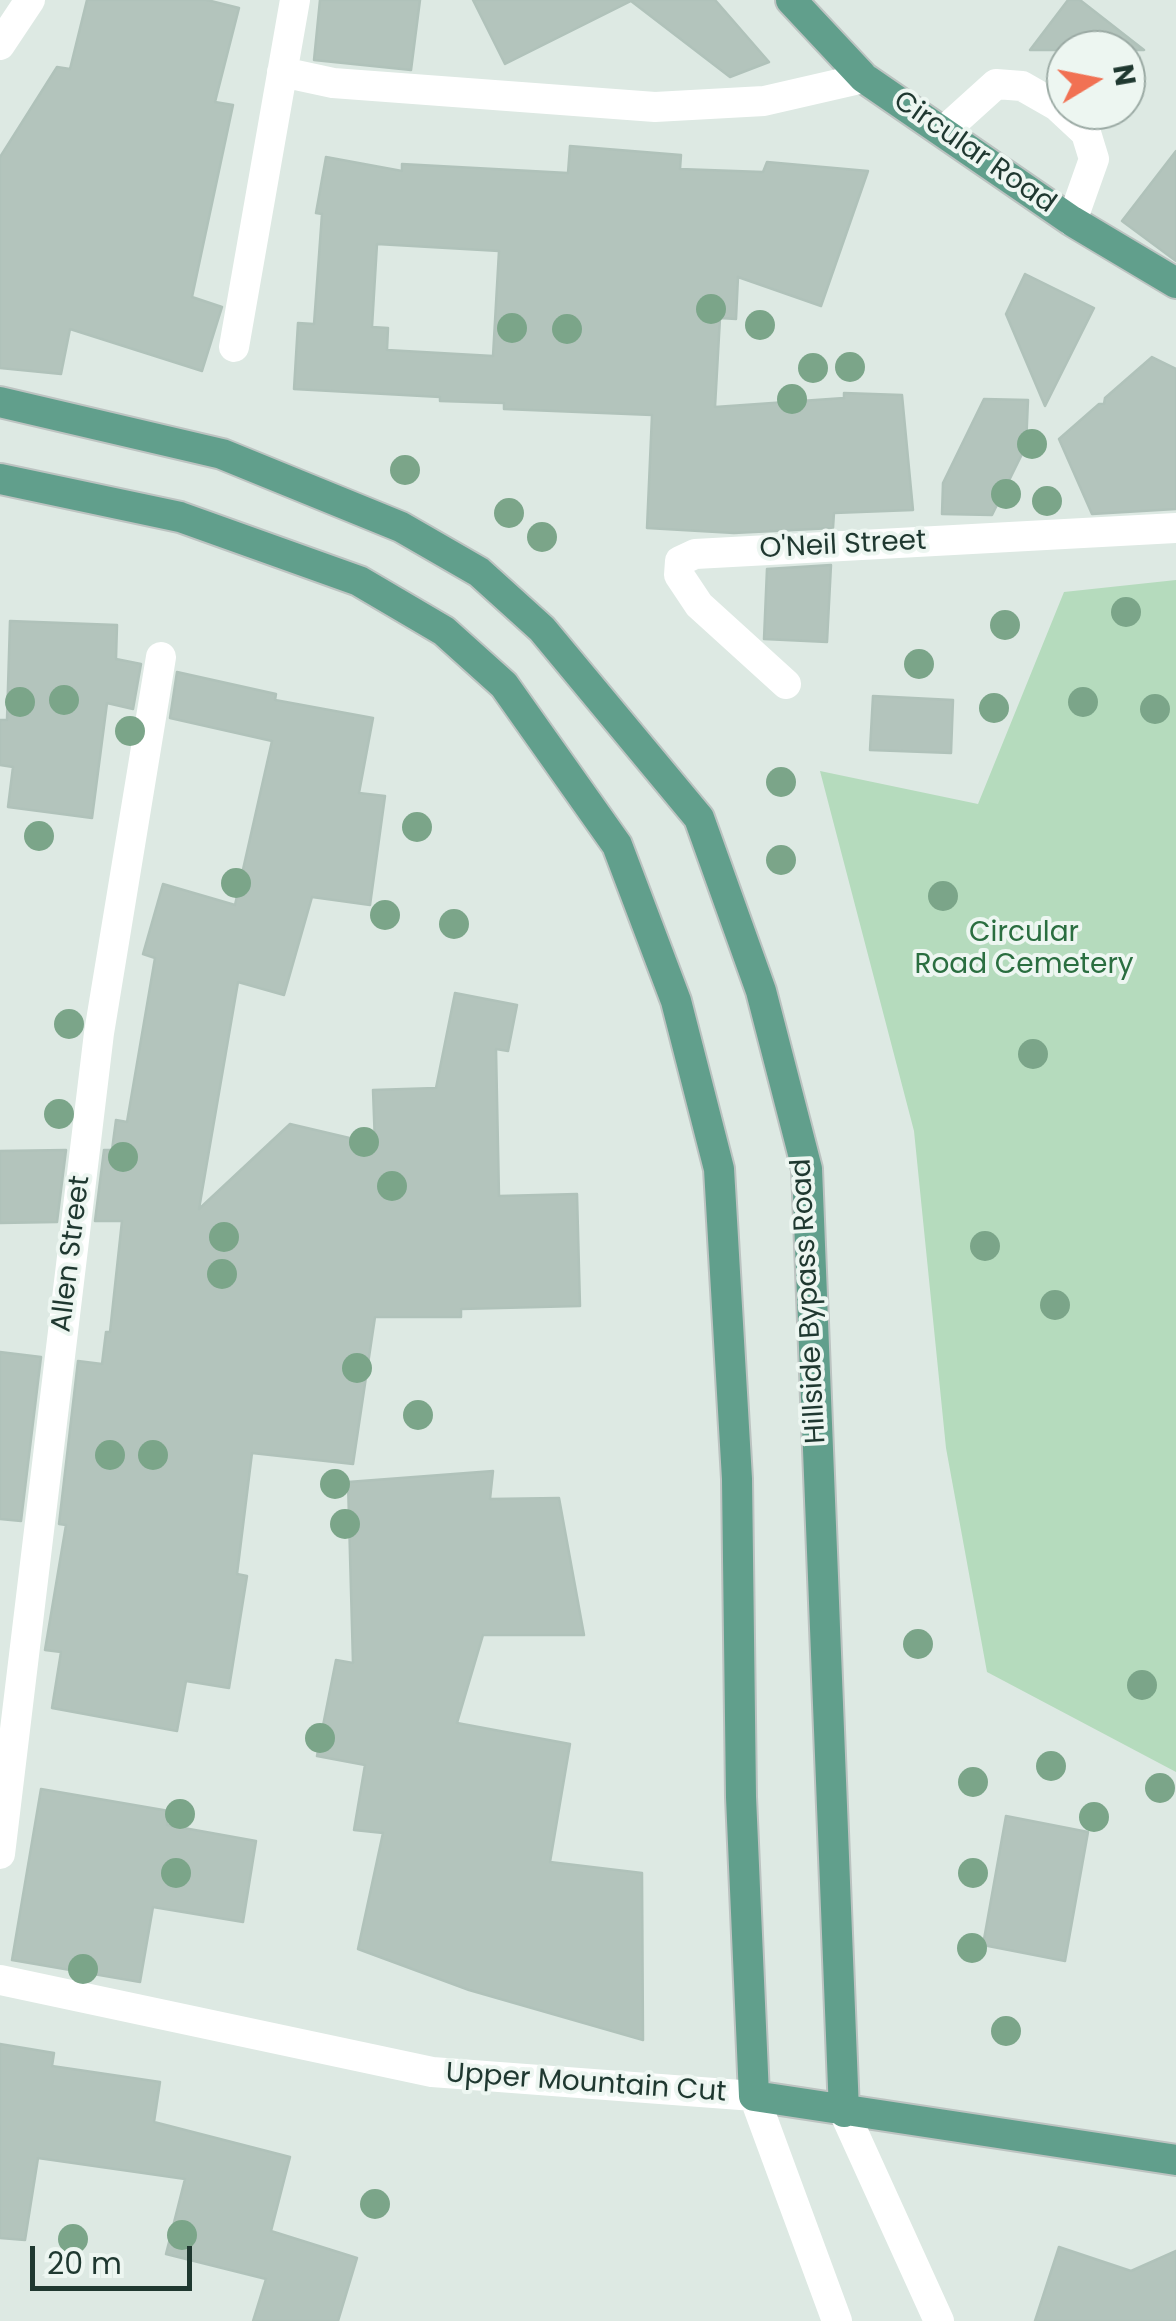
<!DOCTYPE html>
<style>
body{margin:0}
#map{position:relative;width:1176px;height:2321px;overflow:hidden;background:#dde9e3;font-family:Poppins,sans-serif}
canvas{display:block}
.north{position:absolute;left:1046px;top:30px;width:100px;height:100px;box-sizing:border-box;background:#edf6f1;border:2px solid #9baaa4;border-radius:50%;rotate:80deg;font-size:28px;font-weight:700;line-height:40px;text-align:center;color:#1f3830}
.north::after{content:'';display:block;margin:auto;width:35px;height:45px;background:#f17153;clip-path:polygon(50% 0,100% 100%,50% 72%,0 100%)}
.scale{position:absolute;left:30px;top:2246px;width:162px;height:45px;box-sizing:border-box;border:5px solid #1f3830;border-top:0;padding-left:12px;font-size:30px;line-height:35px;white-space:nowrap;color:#1f3830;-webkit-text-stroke:8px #edf6f1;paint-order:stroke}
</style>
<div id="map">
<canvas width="1176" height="2321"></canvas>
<div class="north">N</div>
<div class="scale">20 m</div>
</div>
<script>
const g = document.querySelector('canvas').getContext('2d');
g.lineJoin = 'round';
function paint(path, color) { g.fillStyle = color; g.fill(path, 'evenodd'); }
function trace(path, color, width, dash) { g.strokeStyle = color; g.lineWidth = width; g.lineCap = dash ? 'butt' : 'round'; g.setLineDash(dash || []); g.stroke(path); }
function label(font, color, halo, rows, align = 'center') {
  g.font = font + ' Poppins,sans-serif'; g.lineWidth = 8; g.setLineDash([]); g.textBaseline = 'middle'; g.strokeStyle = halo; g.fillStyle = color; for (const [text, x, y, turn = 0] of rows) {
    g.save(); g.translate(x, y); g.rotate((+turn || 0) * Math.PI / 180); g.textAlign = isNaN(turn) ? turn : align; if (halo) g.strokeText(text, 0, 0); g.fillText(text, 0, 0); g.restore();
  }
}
paint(new Path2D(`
 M1176,580V1772L987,1672L946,1448L914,1131L820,771L978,804L1064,592Z`), '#b5dbbd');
const building = new Path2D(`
 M87,0H207L239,8L215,102L233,105L192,297L222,307L202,371L70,329L61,374L0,368V157L57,67L70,69Z
 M320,0H420L411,70L314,60Z
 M473,0H715L769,62L730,77L631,1L505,64Z
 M1068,0H1080L1144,50H1030Z
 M570,146L681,155L680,169L763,172L767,162L868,171L821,306L738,277L736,319L720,318L715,407L844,398V393L902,395L913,510L834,513L833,528L734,533L647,528L652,415L504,409V403L440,401V397L294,389L298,323L314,324L322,214L316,213L326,157L402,171V164L568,173ZM377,244L499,251L493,356L387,350L388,328L372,327Z
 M1176,151V261L1122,221Z
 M1025,274L1094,308L1045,406L1006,314Z
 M1152,357L1176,369V509L1092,514L1059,439L1099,404H1104L1105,398Z
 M984,399L1028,400L1026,446L992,515L942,514L943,483Z
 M831,565L827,642L764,639L767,569Z
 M10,621L117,625L116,659L141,664L133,709L107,703L92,818L8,807L13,767L0,765V720H7Z
 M177,672L276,694L275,700L373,718L359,793L385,796L370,905L312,897L284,995L238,982L199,1209L290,1124L375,1144L373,1090L436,1088L455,993L517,1005L508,1051L496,1049L499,1196L577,1194L580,1306L461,1309V1317H375L353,1464L252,1453L237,1574L247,1576L229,1688L186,1681L177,1731L52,1708L61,1652L45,1650L66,1525L59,1524L78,1361L102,1364L106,1332H110L122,1221H95L104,1150H112L116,1120L127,1122L155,958L143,954L163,884L235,905L272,741L170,718Z
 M873,696L953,700L951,753L870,750Z
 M66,1150L57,1222L0,1223V1151Z
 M0,1352L41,1357L21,1521L0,1519Z
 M493,1471L490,1499L559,1498L584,1635H483L457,1723L570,1744L550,1862L642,1873L643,2040L469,1990L358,1949L383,1833L354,1830L365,1765L317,1756L336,1660L353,1663L348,1482Z
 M41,1789L169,1811L167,1825L256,1841L243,1922L153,1907L140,1982L12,1960Z
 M1006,1816L1088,1832L1065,1961L983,1945Z
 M0,2044L54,2053L52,2066L160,2082L154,2122L290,2157L271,2231L357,2258L338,2321H253L266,2279L166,2254L185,2179L38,2158L25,2240L0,2238Z
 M1059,2247L1131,2271L1176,2251V2321H1035Z`);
paint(building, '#b3c4bc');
trace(building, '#b0c2ba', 2.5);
const major = new Path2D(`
 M791,0L864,78L1072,221L1176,283
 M0,402L222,454L401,527L479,572L542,629L699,818L761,991L807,1169L844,2112
 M0,479L180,517L359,581L444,631L504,685L617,845L676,1001L719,1169L737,1479L741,1797L754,2096L1176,2160`);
trace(major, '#bcc3c1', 34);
trace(new Path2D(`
 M0,45L30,0
 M282,72L333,83L655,107L764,101L864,78
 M944,131L996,84L1022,86L1057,106L1086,133L1094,159L1072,221
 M234,347L295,0
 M786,684L699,605L679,575L680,561L695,554L1176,528
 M0,1854L99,1033L161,657
 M0,1980L432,2072L754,2096L837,2321
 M844,2112L939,2321`), '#fff', 30);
trace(major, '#619f8c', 30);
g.fillStyle = '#7ba589';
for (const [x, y] of [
 [711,309],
 [760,325],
 [512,328],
 [567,329],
 [850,367],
 [813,368],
 [792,399],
 [1032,444],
 [405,470],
 [1006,494],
 [1047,501],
 [509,513],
 [542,537],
 [1126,612],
 [1005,625],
 [919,664],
 [64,700],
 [20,702],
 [1083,702],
 [994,708],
 [1155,709],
 [130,731],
 [781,782],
 [417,827],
 [39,836],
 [781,860],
 [236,883],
 [943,896],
 [385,915],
 [454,924],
 [69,1024],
 [1033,1054],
 [59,1114],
 [364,1142],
 [123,1157],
 [392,1186],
 [224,1237],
 [985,1246],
 [222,1274],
 [1055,1305],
 [357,1368],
 [418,1415],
 [110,1455],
 [153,1455],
 [335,1484],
 [345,1524],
 [918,1644],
 [1142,1685],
 [320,1738],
 [1051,1766],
 [973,1782],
 [1160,1788],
 [180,1814],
 [1094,1817],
 [176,1873],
 [973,1873],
 [972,1948],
 [83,1969],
 [1006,2031],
 [375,2204],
 [182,2235],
 [73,2239]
]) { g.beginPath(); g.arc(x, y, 15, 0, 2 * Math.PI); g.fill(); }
label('28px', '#1f3830', '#edf6f1', [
 ["Circular Road",974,153,35],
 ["O'Neil Street",843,546,-3],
 ["Allen Street",72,1254,-83],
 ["Hillside Bypass Road",810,1301,-93],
 ["Upper Mountain Cut",586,2084,4]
]);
label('28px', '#2a6e40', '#edf6f1', [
 ["Circular",1024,934],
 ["Road Cemetery",1024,966]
]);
</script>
